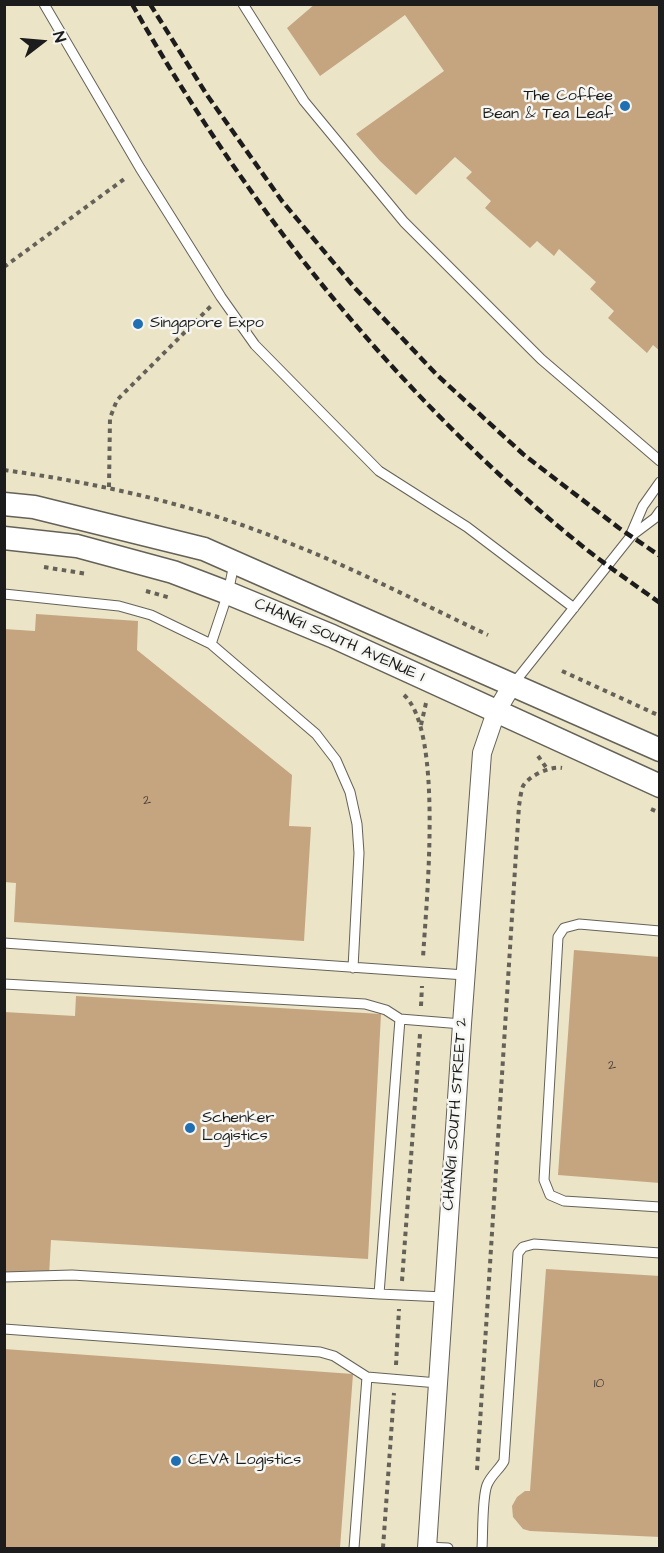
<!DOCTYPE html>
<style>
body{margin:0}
#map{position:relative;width:664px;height:1553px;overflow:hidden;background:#ebe4c7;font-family:"Architects Daughter",sans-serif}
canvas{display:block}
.frame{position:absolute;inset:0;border:6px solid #1c1c1c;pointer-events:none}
.north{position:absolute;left:12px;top:12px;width:60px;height:60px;-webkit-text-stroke:4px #f6f6f2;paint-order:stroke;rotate:74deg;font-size:16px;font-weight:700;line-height:24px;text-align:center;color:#1c1c1c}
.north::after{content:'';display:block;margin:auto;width:21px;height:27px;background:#1c1c1c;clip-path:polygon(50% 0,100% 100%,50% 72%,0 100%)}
</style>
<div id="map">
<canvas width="664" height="1553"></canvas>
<div class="frame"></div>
<div class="north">N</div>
</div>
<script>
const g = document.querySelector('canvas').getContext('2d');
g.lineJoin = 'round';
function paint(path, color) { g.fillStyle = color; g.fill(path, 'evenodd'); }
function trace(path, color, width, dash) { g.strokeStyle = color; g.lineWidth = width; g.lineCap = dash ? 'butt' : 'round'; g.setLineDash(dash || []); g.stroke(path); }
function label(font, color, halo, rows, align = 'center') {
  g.font = font + ' "Architects Daughter",sans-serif'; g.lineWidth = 5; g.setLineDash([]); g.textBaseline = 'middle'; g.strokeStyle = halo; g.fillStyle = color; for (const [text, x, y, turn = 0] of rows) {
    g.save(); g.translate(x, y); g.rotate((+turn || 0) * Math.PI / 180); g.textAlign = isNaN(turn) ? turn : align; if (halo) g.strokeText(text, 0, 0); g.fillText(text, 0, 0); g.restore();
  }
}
paint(new Path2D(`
 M315,4H660V351L653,345L647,353L608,318L614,311L590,289L596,282L559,249L554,256L537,241L530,248L485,208L491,201L466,178L472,172L455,157L416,195L380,161L356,134L444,71L405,15L320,76L287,28Z
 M36,614L138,621L137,650L292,775L289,826L311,827L304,941L14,922L16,883L4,882V629L35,631Z
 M574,950L660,957V1183L558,1175Z
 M76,996L381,1014L368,1259L51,1240L49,1276L4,1274V1012L75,1016Z
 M546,1269L660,1276V1537L530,1531L523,1529L513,1517L512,1506L517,1497L525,1491H530Z
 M4,1349L353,1374L340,1548H4Z`), '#c5a480');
const service = new Path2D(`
 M44,4L140,168L221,297L255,345L379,471L467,527L574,608
 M243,4L304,101L404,222L541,359L660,461
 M631,534L643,506L660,482
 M4,594L119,606L151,615L211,644L316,734L336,760L350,792L357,824L359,853L353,968
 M211,644L228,593L234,564
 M514,683L631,536L655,518L660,511
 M660,931L579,924L564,928L558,937L544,1180L550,1195L564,1201L660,1207
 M4,943L465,975
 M4,984L365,1004L386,1010L400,1019L462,1024
 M4,1277L72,1275L379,1294L400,1019
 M379,1294L444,1297
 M4,1329L320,1352L334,1356L367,1377L438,1383
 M427,1547L448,1548
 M354,1548L367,1377
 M482,1548C483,1533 482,1498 487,1485C491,1475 499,1470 504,1461L518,1253L523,1247L534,1244L660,1253`);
const minor = new Path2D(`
 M427,1548L462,1024L482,753L496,712L512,685`);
const tertiary = new Path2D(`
 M4,504L34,507L204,549L660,750
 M4,538L77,546L173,572L228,593L332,636L660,786`);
trace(service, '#646258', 11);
trace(minor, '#646258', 20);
trace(tertiary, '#646258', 25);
trace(new Path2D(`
 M4,267L127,177
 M4,470C104,484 201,506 294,545C360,571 424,605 488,635
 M109,487L110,418L117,400L211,306
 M44,567L87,574
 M146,591L171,598
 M562,671L660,716
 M404,695C444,731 426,904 423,958
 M421,725L426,703
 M538,756L548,770
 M651,809L660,813
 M421,1006L422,986
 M402,1281L420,1034
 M396,1365L399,1309
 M477,1470L519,806C520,800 521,791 523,786C530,775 550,766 562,768
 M383,1548L394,1393`), '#646258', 4, [4.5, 4.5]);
trace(service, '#fff', 9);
trace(minor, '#fff', 18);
trace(tertiary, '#fff', 22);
trace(new Path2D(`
 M132,4C250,212 400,400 586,549C610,568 635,585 660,603
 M150,4L207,95L282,201L354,287L436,374L523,454L619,528L660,556`), '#1c1c1c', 4.5, [9, 4.5]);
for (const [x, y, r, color] of [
 [625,106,6,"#1f6fb2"],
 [138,324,6,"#1f6fb2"],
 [190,1128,6,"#1f6fb2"],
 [176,1461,6,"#1f6fb2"]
]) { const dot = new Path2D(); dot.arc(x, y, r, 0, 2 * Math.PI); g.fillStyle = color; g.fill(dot); trace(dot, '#f6f6f2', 2); }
label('14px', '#463e35', null, [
 ["2",147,801],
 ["2",612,1066],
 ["10",599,1384]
]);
label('16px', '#1c1c1c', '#f6f6f2', [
 ["The Coffee",613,97,"right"],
 ["Bean & Tea Leaf",613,115,"right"],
 ["Singapore Expo",150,324],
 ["Schenker",202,1119],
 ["Logistics",202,1137],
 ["CEVA Logistics",188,1461]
], 'left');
label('16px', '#1c1c1c', '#f6f6f2', [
 ["CHANGI SOUTH AVENUE 1",339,641,24],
 ["CHANGI SOUTH STREET 2",456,1114,-86]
]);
</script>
